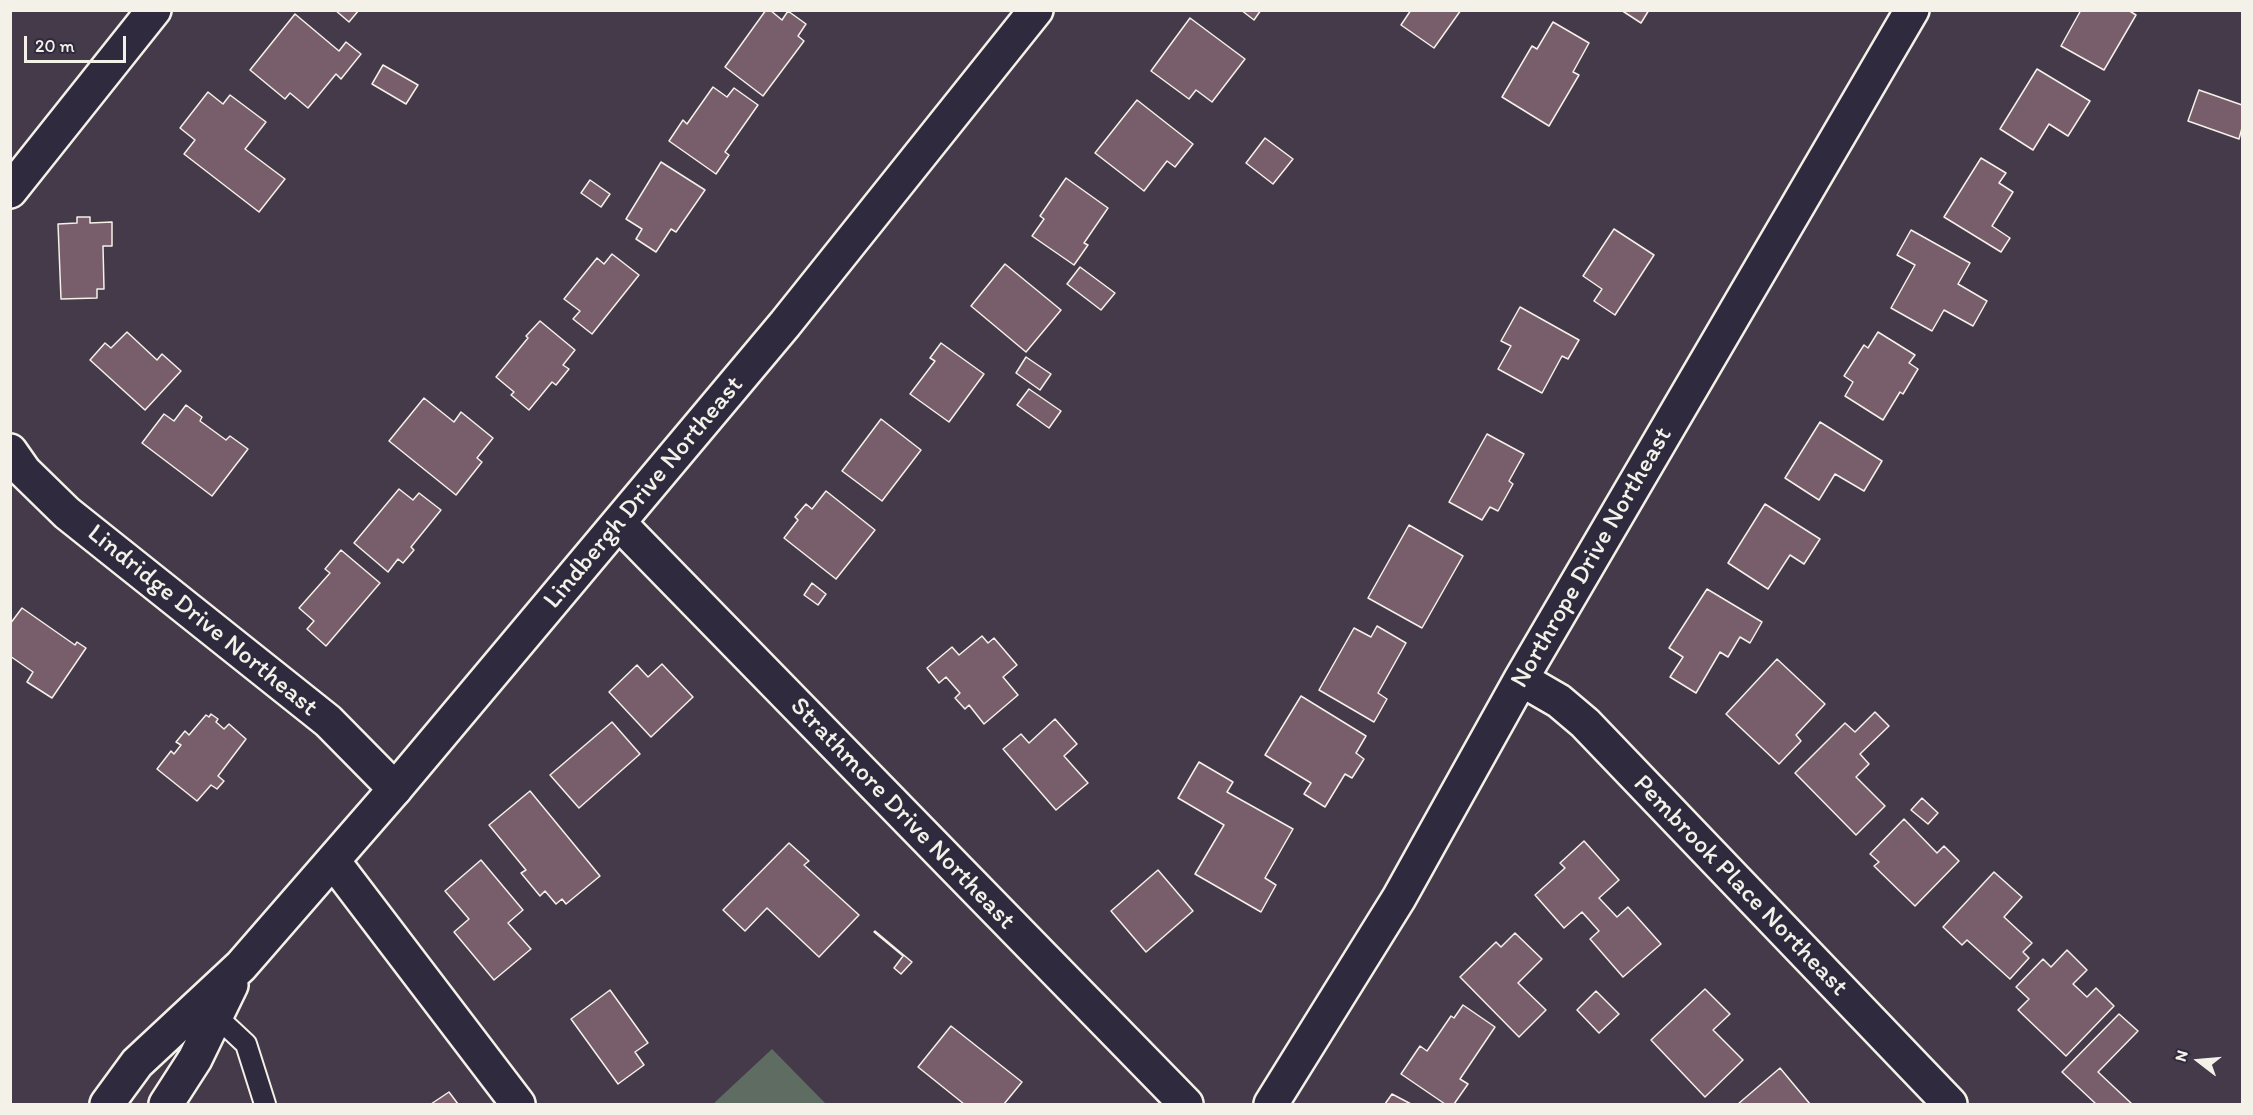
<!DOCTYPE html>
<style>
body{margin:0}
#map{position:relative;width:2253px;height:1115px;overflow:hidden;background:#453a4a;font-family:Itim,sans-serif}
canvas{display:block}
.frame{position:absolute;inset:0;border:12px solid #f4f1e8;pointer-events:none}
.north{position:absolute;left:2169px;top:1031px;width:60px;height:60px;-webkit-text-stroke:4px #2f2a3d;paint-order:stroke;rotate:286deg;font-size:16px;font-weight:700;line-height:24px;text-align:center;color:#f4f1e8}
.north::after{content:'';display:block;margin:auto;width:21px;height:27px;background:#f4f1e8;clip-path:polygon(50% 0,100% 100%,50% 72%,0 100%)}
.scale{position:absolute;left:24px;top:36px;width:102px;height:27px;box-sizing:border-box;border:3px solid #f4f1e8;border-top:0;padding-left:8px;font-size:18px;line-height:21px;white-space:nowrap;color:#f4f1e8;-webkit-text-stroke:4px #2f2a3d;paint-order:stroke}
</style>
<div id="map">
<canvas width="2253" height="1115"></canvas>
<div class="frame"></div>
<div class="north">N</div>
<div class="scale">20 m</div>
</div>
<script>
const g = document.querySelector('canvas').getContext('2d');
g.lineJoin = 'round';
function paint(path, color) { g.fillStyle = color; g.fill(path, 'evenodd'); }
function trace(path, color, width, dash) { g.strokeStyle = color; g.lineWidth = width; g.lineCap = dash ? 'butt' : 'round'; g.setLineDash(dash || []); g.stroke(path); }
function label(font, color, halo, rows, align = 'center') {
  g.font = font + ' Itim,sans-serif'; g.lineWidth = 4.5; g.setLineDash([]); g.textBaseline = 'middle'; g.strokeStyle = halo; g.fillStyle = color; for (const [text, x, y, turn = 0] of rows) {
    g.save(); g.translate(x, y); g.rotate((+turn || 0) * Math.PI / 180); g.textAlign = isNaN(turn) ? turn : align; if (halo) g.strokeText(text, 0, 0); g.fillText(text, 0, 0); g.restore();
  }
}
paint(new Path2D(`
 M772,1049L826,1104H713Z`), '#5f6c61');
const building = new Path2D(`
 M335,10H359L349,22Z
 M766,10H770L782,20L788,11L806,24L798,36L804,41L763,96L725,67Z
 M1241,10H1261L1254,20Z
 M1411,10H1461L1434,48L1401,25Z
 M1621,10H1649L1641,23Z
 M2081,10H2128L2136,15L2104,70L2061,46Z
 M295,14L339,51L346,42L361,54L341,79L336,74L308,108L290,93L285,99L250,70Z
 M1190,18L1245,59L1212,102L1196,90L1189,99L1151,71Z
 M1553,22L1589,43L1573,72L1579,75L1549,126L1502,97L1532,46L1537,49Z
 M383,65L418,85L406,104L372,84Z
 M2037,69L2090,101L2068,136L2049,124L2033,150L2000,129Z
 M713,87L727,97L734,88L758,105L725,152L729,155L716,174L669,141L683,120L687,124Z
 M2199,90L2242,105V128L2239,139L2188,121Z
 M208,92L223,104L230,95L266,122L245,149L285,179L259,212L184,154L195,140L180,128Z
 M1137,100L1193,144L1175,167L1167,161L1144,191L1095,153Z
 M1265,138L1293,159L1273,184L1246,163Z
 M1981,158L2006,173L1999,183L2013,192L1992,226L2010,238L2001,252L1944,217Z
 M661,162L705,190L676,232L671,229L656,252L636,239L642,229L626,219Z
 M1066,178L1108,208L1084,243L1088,245L1074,265L1032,236L1044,219L1040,216Z
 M590,180L610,194L601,207L581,193Z
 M77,217H90V223L112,222V246H103L104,289H97V298L61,299L58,224L77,223Z
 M1614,229L1654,255L1615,315L1594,301L1602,289L1583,276Z
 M1911,230L1970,263L1958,284L1987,301L1973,326L1944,310L1932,331L1891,308L1915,265L1897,255Z
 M612,254L639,275L592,334L573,319L580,311L564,299L597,258L604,264Z
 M1005,264L1061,310L1026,352L971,306Z
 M1080,267L1115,293L1101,310L1067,284Z
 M1520,307L1579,340L1568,359L1562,356L1542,393L1498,369L1511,346L1501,341Z
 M540,321L575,350L563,365L569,369L556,385L552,382L529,410L511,395L514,392L496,377L528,338L526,336Z
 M127,332L157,360L162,354L181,371L145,410L90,360L105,343L111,348Z
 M1878,332L1915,355L1909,363L1918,369L1903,394L1900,392L1883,420L1845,396L1853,382L1844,376L1864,345L1868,348Z
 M941,343L984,374L949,422L910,394L935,361L930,358Z
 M1026,357L1051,374L1040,390L1016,373Z
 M1029,389L1061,411L1049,428L1017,405Z
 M424,398L454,422L461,412L493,438L477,458L482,462L456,495L389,441Z
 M186,405L202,417L200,421L226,440L230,436L248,449L212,496L142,443L164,414L174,421Z
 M881,419L921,450L882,501L842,471Z
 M1820,422L1882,461L1864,491L1835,474L1819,500L1785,478Z
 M1487,434L1524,454L1509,481L1513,484L1498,511L1490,507L1482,520L1449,502Z
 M399,489L413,500L419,493L441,510L411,547L414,550L403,563L398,559L388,572L354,543Z
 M826,491L875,530L836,579L784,538L798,520L795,517L806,504L812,509Z
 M1765,504L1820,539L1804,564L1790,555L1768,589L1728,563Z
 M1409,525L1463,556L1422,628L1368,598Z
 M341,550L380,583L326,646L307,629L314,621L299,608L330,573L325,569Z
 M812,583L826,594L818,605L804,595Z
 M1707,589L1762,622L1750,643L1740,637L1728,657L1720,652L1696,693L1670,677L1683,657L1669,648Z
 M22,608L75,645L77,642L86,648L52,698L27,682L33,672L10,656V624Z
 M1377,626L1406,643L1378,693L1387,699L1374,722L1319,690L1354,628L1371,637Z
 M982,636L988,643L994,638L1017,665L1003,677L1018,695L984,724L969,705L965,709L955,698L960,693L946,677L939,683L927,668L952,647L959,655Z
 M1777,659L1825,704L1796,735L1801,741L1779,764L1726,714Z
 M662,664L693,697L651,737L609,692L637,665L648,677Z
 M1301,696L1366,736L1356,753L1364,759L1352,778L1345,774L1325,807L1304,794L1311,783L1265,755Z
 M1875,712L1889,726L1860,754L1869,764L1856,777L1885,806L1856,835L1795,773L1845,723L1855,732Z
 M211,714L218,719L216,722L224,729L229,724L246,739L218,776L224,781L217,789L211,785L197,801L157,769L171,751L174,754L181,745L176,742L185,731L189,735L206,715L209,717Z
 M1055,719L1077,744L1064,756L1088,783L1056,810L1003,749L1021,734L1029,743Z
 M612,722L640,754L579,808L550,775Z
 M1199,762L1233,782L1227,792L1293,829L1265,878L1276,885L1261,912L1195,874L1224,825L1178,798Z
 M530,791L600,876L566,904L562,899L556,904L545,891L540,896L521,873L526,870L489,825Z
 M1922,798L1938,813L1928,824L1911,810Z
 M1904,819L1937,853L1944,846L1959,861L1915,906L1874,866L1879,862L1870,854Z
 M1584,841L1619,880L1599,898L1617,917L1628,907L1661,944L1623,977L1590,939L1599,931L1582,912L1564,928L1535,895L1565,868L1560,863Z
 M789,843L809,861L804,865L859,915L819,957L767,908L745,931L723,910Z
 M481,860L523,910L508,923L531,949L494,980L454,932L469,919L445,891Z
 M1158,870L1193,911L1146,952L1111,911Z
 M1994,872L2022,897L2004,917L2032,943L2023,952L2029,958L2010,979L1967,940L1962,945L1943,927Z
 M875,931L912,962L901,974L894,968L903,956L874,932Z
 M1515,933L1542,959L1518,983L1546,1010L1519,1037L1460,977L1496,942L1501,947Z
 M2067,950L2087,970L2073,984L2087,997L2096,988L2114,1006L2066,1056L2018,1010L2029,999L2016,987L2043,959L2051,967Z
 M1705,989L1730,1014L1713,1030L1743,1060L1705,1097L1651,1040Z
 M610,990L648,1043L635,1052L644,1065L618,1084L571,1019Z
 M1596,991L1619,1014L1599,1033L1577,1010Z
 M1463,1005L1495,1027L1460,1079L1468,1084L1454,1104H1445L1401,1074L1420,1046L1427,1051L1451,1016L1454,1018Z
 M2119,1014L2138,1031L2098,1072L2132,1104H2096L2062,1072Z
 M951,1026L1022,1082L1004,1104H964L918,1067Z
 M1780,1068L1810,1104H1738Z
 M449,1092L458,1104H431Z
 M1392,1094L1411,1104H1385Z`);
paint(building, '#775e6a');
trace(building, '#f4f1e8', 1.5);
const service = new Path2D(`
 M216,1016L246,1044L265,1104`);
const minor = new Path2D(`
 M10,191L154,10
 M10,451L24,471L67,513L328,721L395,789
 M619,523L1186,1104
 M1521,679L1559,701L1585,723L1950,1104
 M333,861L518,1104
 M1271,1104L1399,898L1521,679L1912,10`);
const secondary = new Path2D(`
 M107,1104L137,1063L241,966L395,789L785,324L1036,10
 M166,1104L195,1059L231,985`);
trace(service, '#f4f1e8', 24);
trace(minor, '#f4f1e8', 38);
trace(secondary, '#f4f1e8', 38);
trace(service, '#2f2a3d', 20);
trace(minor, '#2f2a3d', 33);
trace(secondary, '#2f2a3d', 33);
label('26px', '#f4f1e8', '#2f2a3d', [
 ["Lindbergh Drive Northeast",644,493,-50],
 ["Northrope Drive Northeast",1592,558,-60],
 ["Lindridge Drive Northeast",202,621,39],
 ["Strathmore Drive Northeast",902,814,46],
 ["Pembrook Place Northeast",1740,886,46]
]);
</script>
